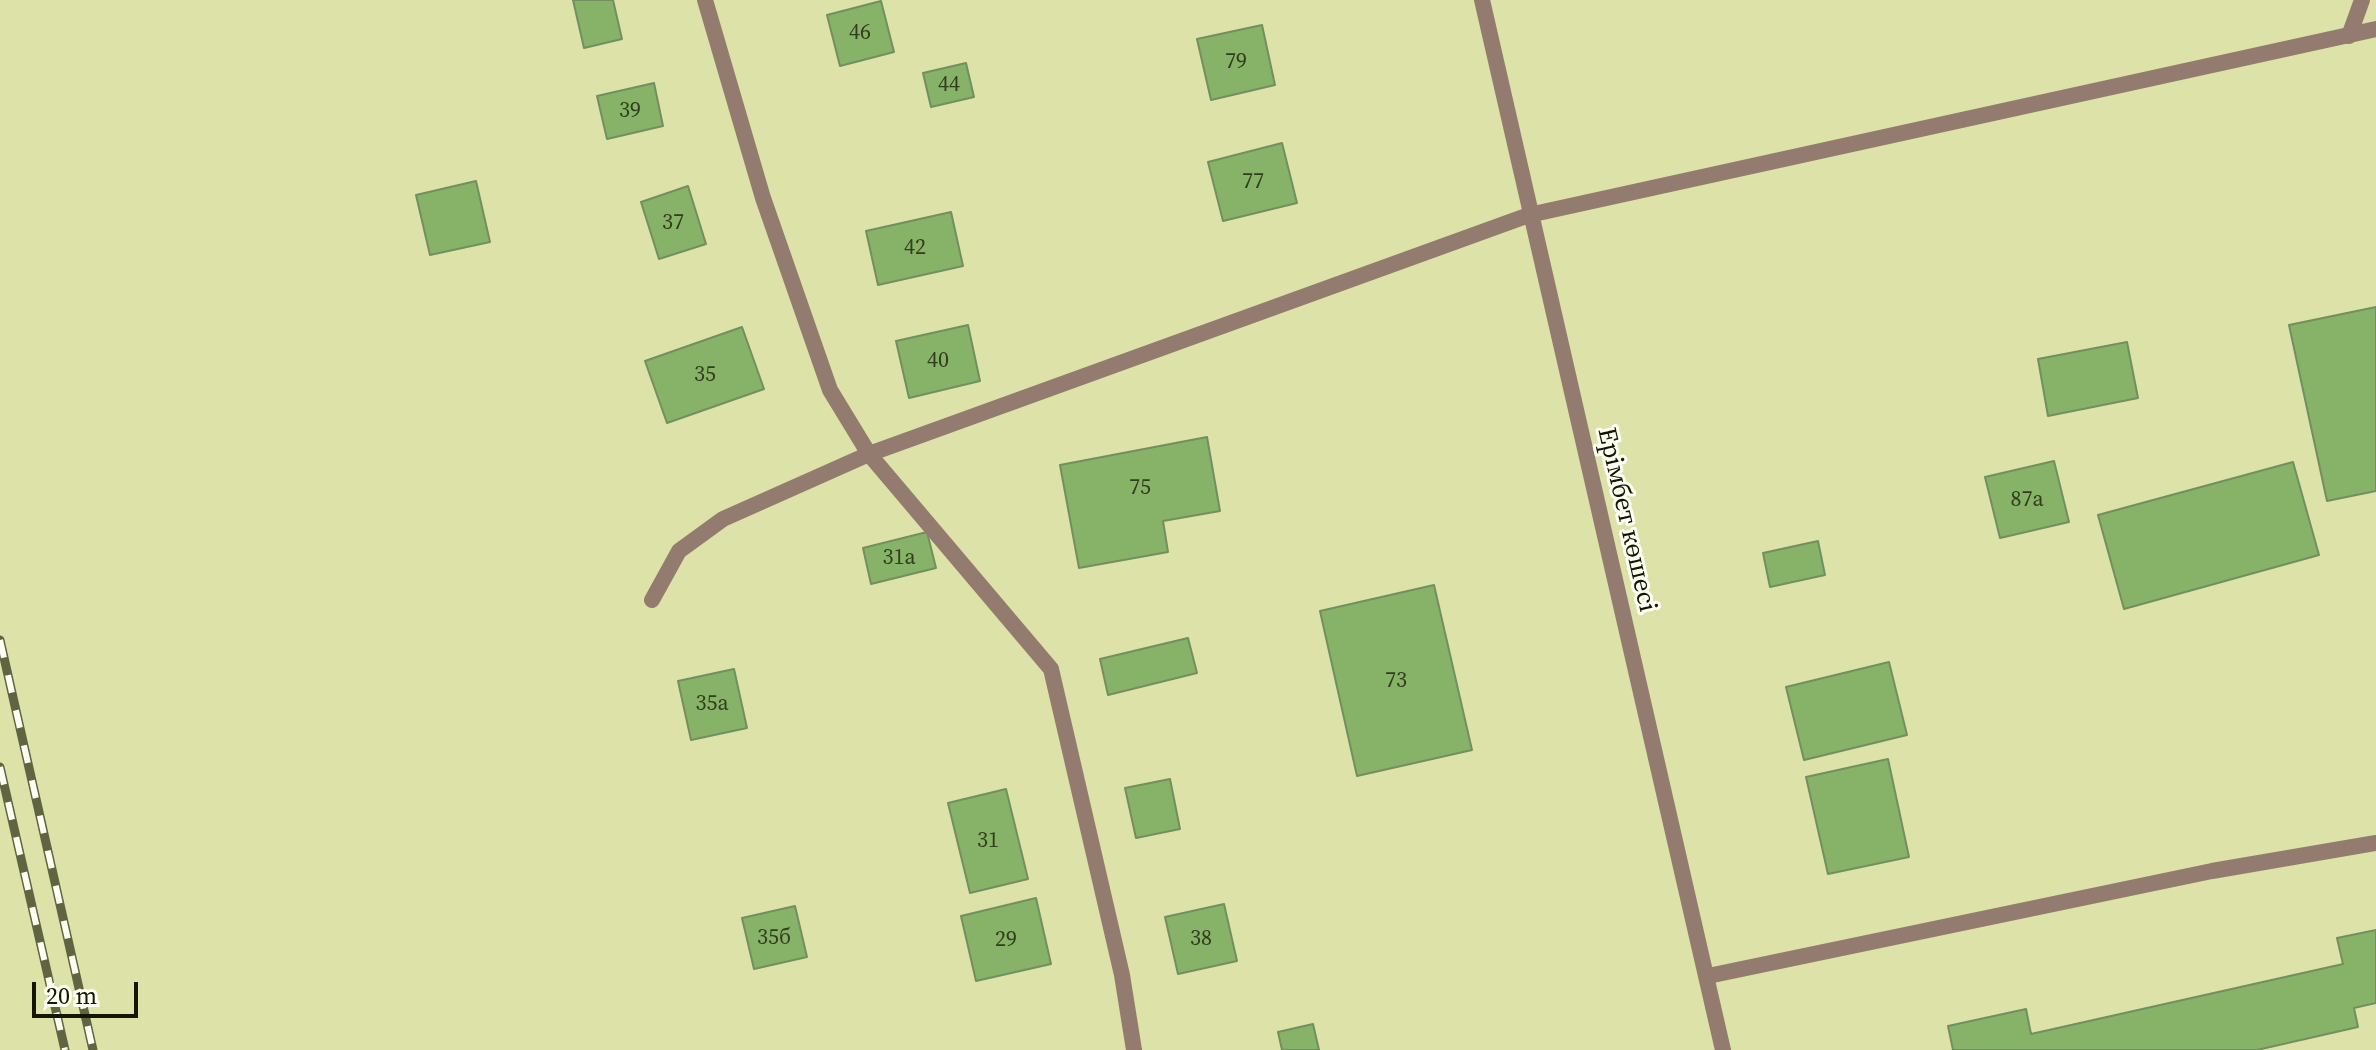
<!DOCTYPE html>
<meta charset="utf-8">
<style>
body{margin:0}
#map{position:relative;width:2376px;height:1050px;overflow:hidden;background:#dce2a8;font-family:"Source Serif 4",serif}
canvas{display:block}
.scale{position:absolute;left:32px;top:982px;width:106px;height:36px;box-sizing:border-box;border:4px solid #141602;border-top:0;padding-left:10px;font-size:24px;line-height:28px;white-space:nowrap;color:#141602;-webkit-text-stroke:6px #fdfff3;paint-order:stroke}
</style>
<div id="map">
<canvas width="2376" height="1050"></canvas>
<div class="scale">20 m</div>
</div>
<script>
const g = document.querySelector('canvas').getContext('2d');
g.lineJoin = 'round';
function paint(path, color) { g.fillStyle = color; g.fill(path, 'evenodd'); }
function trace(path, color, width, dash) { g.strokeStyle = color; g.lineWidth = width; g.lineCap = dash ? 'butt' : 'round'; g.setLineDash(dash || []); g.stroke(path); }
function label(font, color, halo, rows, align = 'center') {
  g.font = font + ' "Source Serif 4",serif'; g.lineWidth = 6; g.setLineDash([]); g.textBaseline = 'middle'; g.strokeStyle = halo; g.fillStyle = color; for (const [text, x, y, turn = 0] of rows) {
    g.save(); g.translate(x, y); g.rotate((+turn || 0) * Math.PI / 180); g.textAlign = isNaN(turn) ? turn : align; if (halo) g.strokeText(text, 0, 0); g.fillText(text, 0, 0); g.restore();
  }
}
const building = new Path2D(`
 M573,0H613L622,39L584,48Z
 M881,1L894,52L840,66L827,15Z
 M1262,25L1275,85L1211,100L1197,39Z
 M966,63L974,97L931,107L923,73Z
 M654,83L663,126L607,139L597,96Z
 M1282,143L1297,203L1223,221L1208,162Z
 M476,181L490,242L430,255L416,195Z
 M688,186L706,244L659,259L641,202Z
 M951,212L963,266L878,285L866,231Z
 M2376,307V491L2327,501L2289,325Z
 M968,325L980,381L909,398L896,341Z
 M742,327L764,389L667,423L645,361Z
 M2127,342L2138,398L2048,416L2038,359Z
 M1207,437L1220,511L1163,521L1168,552L1079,568L1060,465Z
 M2054,461L2069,522L2000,538L1985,477Z
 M2293,462L2319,555L2124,609L2098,515Z
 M927,532L936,568L871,584L863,548Z
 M1818,541L1825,575L1770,587L1763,553Z
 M1434,585L1472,750L1357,776L1320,611Z
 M1188,638L1197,673L1108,695L1100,659Z
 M1889,662L1907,735L1804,760L1786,687Z
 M734,669L747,728L691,740L678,681Z
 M1888,759L1909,857L1828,874L1806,777Z
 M1170,779L1180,829L1136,838L1125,788Z
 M1006,789L1028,879L970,893L948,803Z
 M1036,898L1051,964L976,981L961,916Z
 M1224,904L1237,961L1178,974L1165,917Z
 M795,906L807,957L754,969L742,918Z
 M2376,930V1003L2354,1008L2358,1027L2257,1050H1953L1948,1026L2026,1009L2031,1034L2343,964L2337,938Z
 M1313,1024L1319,1050H1282L1278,1032Z`);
paint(building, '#87b368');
trace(building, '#738f5f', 2);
trace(new Path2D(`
 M2349,36L2362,0`), '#937c6f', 16);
trace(new Path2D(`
 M705,0L763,198L830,390L869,454L1051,669L1122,975L1134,1050
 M1482,0L1723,1050
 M652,600L679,551L723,519L869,454L1529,215L2376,29
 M1708,976L2212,871L2376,843`), '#937c6f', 16);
const rail = new Path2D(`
 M0,640L93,1050
 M0,767L65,1050`);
trace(rail, '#606441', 9);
trace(rail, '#fdfff3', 6, [18]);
label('22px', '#313d1c', null, [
 ["46",860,33],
 ["79",1236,62],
 ["44",949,85],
 ["39",630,111],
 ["77",1253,182],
 ["37",673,223],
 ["42",915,248],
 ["40",938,361],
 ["35",705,375],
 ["75",1140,488],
 ["87а",2027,500],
 ["31а",899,558],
 ["73",1396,681],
 ["35а",712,704],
 ["31",988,841],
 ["35б",774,938],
 ["38",1201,939],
 ["29",1006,940]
]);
label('26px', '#141602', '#fdfff3', [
 ["Ерімбет көшесі",1626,520,77]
]);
</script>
